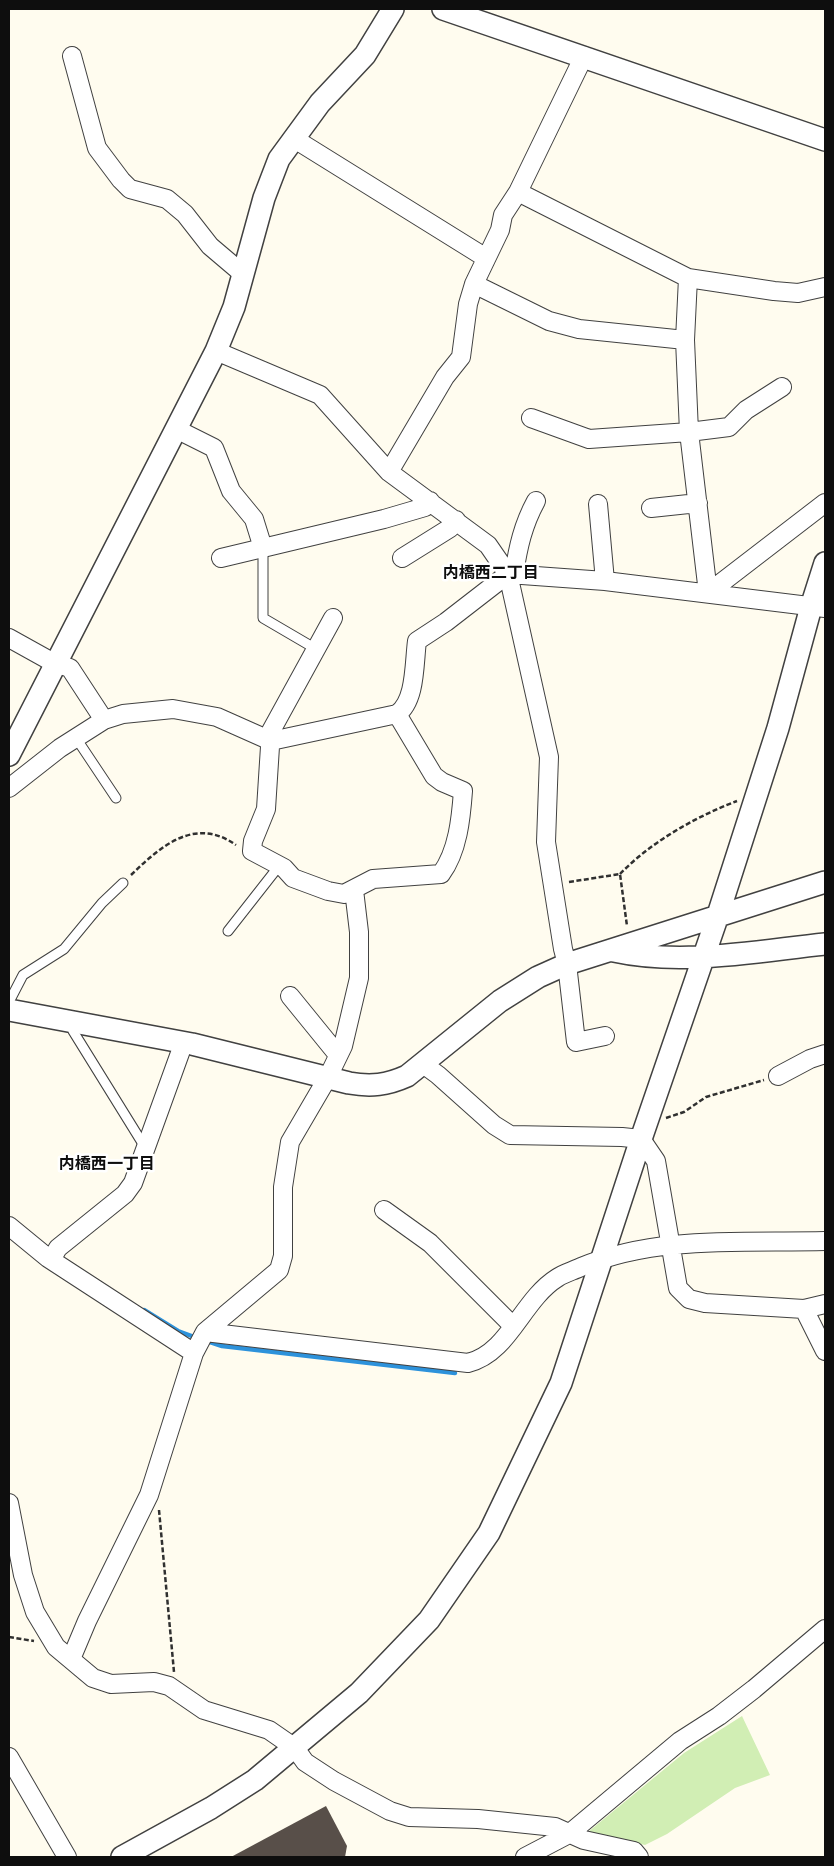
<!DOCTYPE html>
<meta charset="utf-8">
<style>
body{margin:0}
#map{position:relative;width:834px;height:1866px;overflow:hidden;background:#fffcef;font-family:"Source Serif 4",serif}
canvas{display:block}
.frame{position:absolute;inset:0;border:10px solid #0e0e0e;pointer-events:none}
</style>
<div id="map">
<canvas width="834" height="1866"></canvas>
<div class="frame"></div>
</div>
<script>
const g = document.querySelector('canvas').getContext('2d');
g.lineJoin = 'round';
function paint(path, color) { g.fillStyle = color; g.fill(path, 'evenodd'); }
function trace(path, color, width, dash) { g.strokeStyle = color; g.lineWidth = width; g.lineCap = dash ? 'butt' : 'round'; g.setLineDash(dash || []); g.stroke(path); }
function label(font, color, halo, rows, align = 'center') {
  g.font = font + ' "Source Serif 4","Noto Sans JP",serif'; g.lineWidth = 5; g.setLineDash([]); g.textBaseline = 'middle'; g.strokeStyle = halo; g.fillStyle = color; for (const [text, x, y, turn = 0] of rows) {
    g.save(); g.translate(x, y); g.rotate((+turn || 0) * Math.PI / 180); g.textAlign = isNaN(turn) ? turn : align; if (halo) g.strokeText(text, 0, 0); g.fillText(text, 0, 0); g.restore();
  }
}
paint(new Path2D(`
 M742,1716L770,1775L735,1788L667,1834L645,1845L588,1832L684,1753Z`), '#d1eeb4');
trace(new Path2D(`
 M144,1310L178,1331L197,1338
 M204,1340L222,1346L455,1373`), '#2d92db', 4.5);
paint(new Path2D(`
 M326,1806L347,1846L345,1857H231Z`), '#584f49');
const service = new Path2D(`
 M263,548V618L316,649
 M76,738L116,798
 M228,931L279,866
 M9,1002L23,975L64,949L102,903L123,883
 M74,1022L73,1031L143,1144L147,1146`);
const minor = new Path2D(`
 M72,56L97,148L121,180L130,189L167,199L185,214L210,246L243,274
 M293,138L486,258
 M518,192L688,278L774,291L798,293L825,287
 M688,278L685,340L689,432L708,593
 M474,284L549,321L579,329L685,340
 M216,351L320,395L389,472L488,545L508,574L549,757L546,842L563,949L567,964L576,1042L605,1036
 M531,418L589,439L689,432L729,427L746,410L782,387
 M176,429L214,448L231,491L254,519L263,548
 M389,472L445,377L461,357L468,304L474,284L500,230L503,215L518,192L584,56
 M598,504L605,581
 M651,508L698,503
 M221,558L384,519L425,507L430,501
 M402,558L450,528L456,520
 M514,574C518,547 523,525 536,501
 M708,593L825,503
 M333,618L271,731L266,809L253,841L252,851L284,868L293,878L328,891L344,894L373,879L441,874C458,851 461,818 463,791L442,782L434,776L397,714
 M9,638L54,663L70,668L104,720
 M9,788L60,748L104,720L123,714L173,709L217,717L271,741L397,714C416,701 414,663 417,641L446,622L508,574L605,581L825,608
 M290,996L338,1055
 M423,1064L438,1075L494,1125L510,1135L622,1137L641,1139L656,1161L678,1288L689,1299L705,1303L804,1309L825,1304
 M778,1076L810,1059L825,1054
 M384,1210L430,1243L513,1326
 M9,1226L48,1258L194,1353
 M51,1260L58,1248L125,1194L133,1183L184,1042
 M804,1309L825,1351
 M205,1332L468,1363C509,1353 522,1300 557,1278C564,1273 573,1271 581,1267C657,1235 744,1243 825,1241
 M9,1503L23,1575L35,1612L56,1647L93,1678L111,1684L154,1682L169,1686L204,1710L269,1730L295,1748L305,1762L334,1781L390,1811L409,1817L478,1819L555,1827L584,1840L634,1851L639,1857
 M71,1659L87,1621L149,1495L194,1353L205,1332L279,1270L283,1256V1187L290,1142L328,1077L343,1046L359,978V932L354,890
 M9,1757L67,1857
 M525,1857L569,1834L680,1741L719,1716L754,1689L825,1629`);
const tertiary = new Path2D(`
 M443,9L825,140
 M9,755L216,351L234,307L264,198L279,159L320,103L365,55L393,9
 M614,951C682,966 757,951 825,944
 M9,1010L192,1044L349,1083C371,1087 387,1085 407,1076L500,1001L538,977L567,964L825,882
 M122,1857L211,1808L255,1780L359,1693L429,1620L489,1533L561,1383L641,1139L717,918L778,728L811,607L825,563`);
trace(service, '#414141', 11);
trace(minor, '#414141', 20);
trace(tertiary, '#414141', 24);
trace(new Path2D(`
 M620,874C651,842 695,817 737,801
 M131,875C161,846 195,816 236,845
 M569,882L620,874L627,926
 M666,1118L684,1112L706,1097L764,1080
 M159,1510L174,1672
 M9,1637L34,1641`), '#303030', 2.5, [5, 2.5]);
trace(service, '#fff', 9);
trace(minor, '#fff', 18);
trace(tertiary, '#fff', 21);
label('bold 16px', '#0e0e0e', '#fff', [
 ["内橋西二丁目",491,574],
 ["内橋西一丁目",107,1165]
]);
</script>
